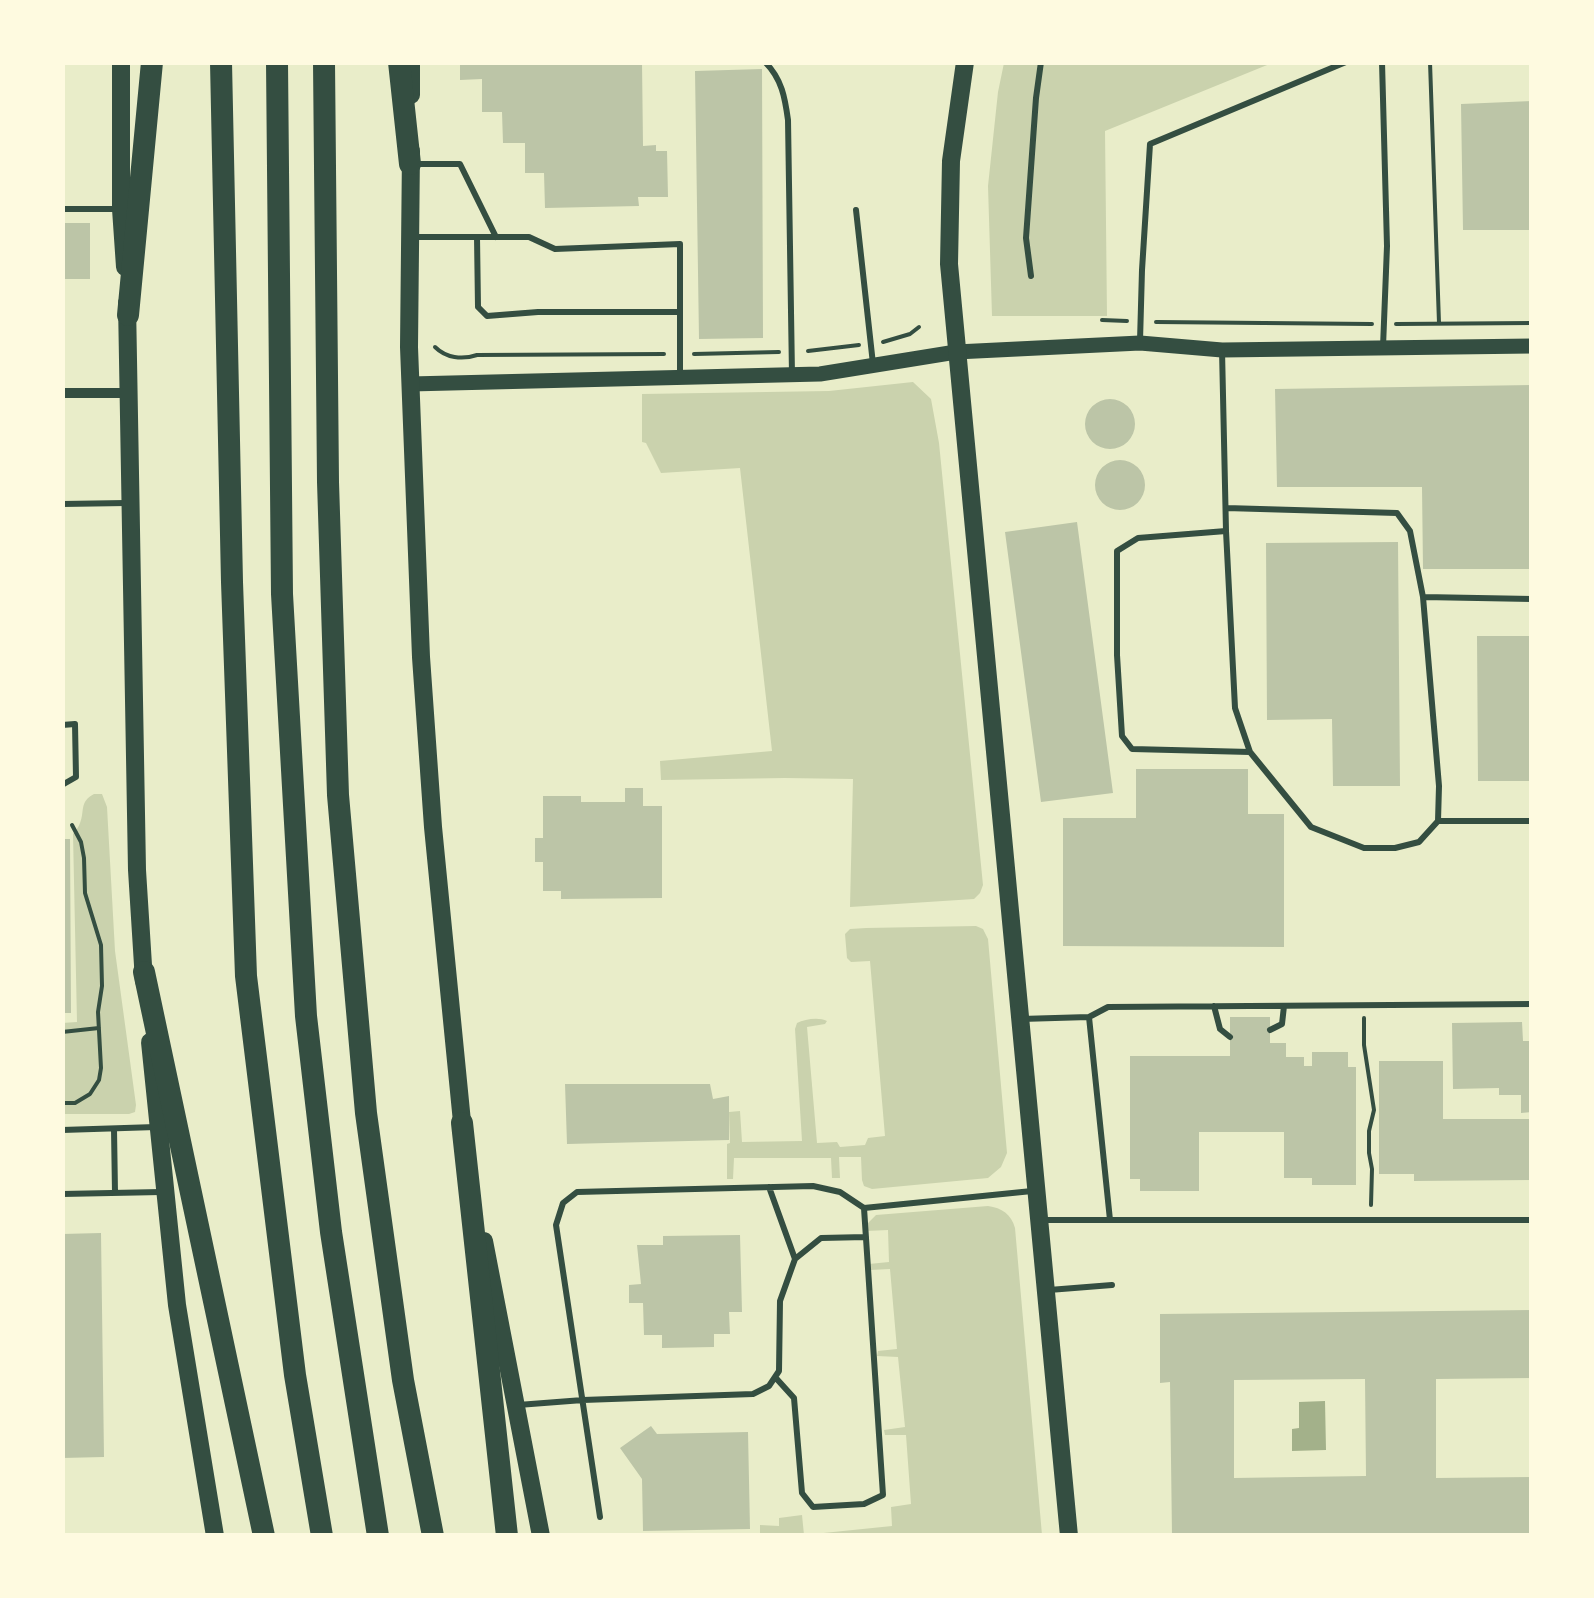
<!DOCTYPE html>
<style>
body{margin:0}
#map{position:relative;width:1594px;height:1598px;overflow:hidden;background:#e9edc9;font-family:"Archivo Narrow",sans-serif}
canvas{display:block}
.frame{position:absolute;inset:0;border:65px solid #fefae0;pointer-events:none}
</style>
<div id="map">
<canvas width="1594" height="1598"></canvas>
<div class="frame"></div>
</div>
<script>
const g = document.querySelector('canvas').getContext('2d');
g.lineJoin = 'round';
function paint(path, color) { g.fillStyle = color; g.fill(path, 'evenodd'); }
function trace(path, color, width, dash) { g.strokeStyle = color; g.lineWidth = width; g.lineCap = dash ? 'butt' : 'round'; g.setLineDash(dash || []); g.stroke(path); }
paint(new Path2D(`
 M1004,63H1272L1105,131L1107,316H992L988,186L998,92Z
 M913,382L931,399L939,443L983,885L980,893L974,899L850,907L853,779L785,778L661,780L660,761L772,751L740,468L661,473L646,443L642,442V394L829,391Z
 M94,794H102L107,807L115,951L136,1105L135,1112L129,1114H63L62,1023L77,1022L73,834C76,830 79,827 80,823C85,811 79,802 94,794Z
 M976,926L983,929L988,939L1007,1153L1001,1167L988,1178L872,1189L864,1186L862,1180L861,1157H839L840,1178H832L831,1158H734L733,1179H727V1144L730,1143L729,1112L740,1111L742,1142L802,1141L795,1029L797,1023C805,1019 819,1017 827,1021L825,1024L807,1027L817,1143L837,1142L840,1147L865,1145L868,1138L885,1136L870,961L851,962L847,958L845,934L850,929L866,928Z
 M988,1206C1002,1208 1011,1214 1015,1228L1042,1535L760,1536V1525L779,1526V1518L802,1515L804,1535L892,1526L891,1507L911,1504L906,1435H885L884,1430L905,1427L898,1357L877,1356L878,1351L897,1349L890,1269L870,1270L869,1264L889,1262L888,1230L866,1231L867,1224L876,1215Z`), '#cad2ad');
paint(new Path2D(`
 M1325,1401L1326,1450L1292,1451V1429L1299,1428V1402Z`), '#a3b18a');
paint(new Path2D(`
 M460,62H642L643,146L656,145V151H667L668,197H638L639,206L545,208L544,173H525V143H503L502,112H482V79L460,80Z
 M762,69L763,338L699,339L695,71Z
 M1532,101V230H1463L1461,104Z
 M62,223H90V279H62Z
 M1532,385V569H1423L1422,487H1277L1275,389Z
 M1085 424a25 25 0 1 1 50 0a25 25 0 1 1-50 0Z
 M1095 485a25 25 0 1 1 50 0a25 25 0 1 1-50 0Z
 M1077,522L1113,793L1041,802L1005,532Z
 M1398,542L1400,786H1333L1332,719L1267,720L1266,543Z
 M1477,636H1532V781H1478Z
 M1136,769H1248V814H1284V947L1063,946V818H1136Z
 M625,788H643V806H662V898L561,899V891H543V862H535V838H543V796H581V802H625Z
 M62,839H70L71,1013H62Z
 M1230,1017H1270V1043H1286V1057H1304V1066H1312V1052H1348V1067H1356V1185H1312V1178H1284V1132H1199V1191H1140V1179H1130V1056H1230Z
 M1522,1022L1523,1041H1532V1112L1521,1113V1095H1499V1088L1453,1089L1452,1023Z
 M1379,1061H1443V1119H1532V1180L1414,1181V1174H1379Z
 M565,1084H710L713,1099L729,1096V1140L567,1144Z
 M101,1233L104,1457L62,1458V1234Z
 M740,1235L742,1312H729L730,1334H714V1347L662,1348V1335H644L643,1303H629V1285L641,1284L637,1245H663V1236Z
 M1532,1310V1378L1436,1379V1478L1532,1477V1536H1172L1170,1382L1160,1383V1314ZM1365,1379L1366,1476L1234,1478V1380Z
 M651,1426L657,1434L748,1432L750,1529L643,1531L642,1479L620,1448Z`), '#bcc5a7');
trace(new Path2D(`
 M1430,62L1439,323
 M1102,320L1127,321
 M1156,322L1372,324
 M1396,324L1532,323
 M883,342L910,334L919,327
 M435,347C446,358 462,360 477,355L664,354
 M808,351L859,345
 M694,354L779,352
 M1364,1018V1045L1374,1110L1369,1131V1153L1372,1169L1371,1205
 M62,1032L99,1028
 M62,1103H75L90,1094L99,1080L101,1068L98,1012L102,986L101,945L85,893L84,858L81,842L72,825`), '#344e41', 4);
trace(new Path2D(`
 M765,62C782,79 785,98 788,120L792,375
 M1382,62L1387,246L1383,347
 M413,164H460L496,237
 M62,209H116
 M856,210L873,364
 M411,237H529L555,249L680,244V374
 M477,237L478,307L487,316L538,312H680
 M1031,276L1026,238L1036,98L1041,62
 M1140,341L1142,270L1150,144L1346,62
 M1222,350L1226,531L1235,708L1250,752L1311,827L1364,848H1395L1419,842L1438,821L1439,786L1423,597L1410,531L1397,513L1226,508
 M62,504L126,503
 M1226,531L1138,538L1117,551V655L1122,736L1132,749L1250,752
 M1423,597L1532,599
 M62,725L75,724L76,777L62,785
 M1438,821H1532
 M1214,1006L1220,1029L1230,1037
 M1089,1017L1110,1220
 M1021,1019L1089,1017L1108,1007L1532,1004
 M1270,1030L1282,1024L1284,1006
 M114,1129L115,1193
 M62,1130L156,1127
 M769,1187L795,1259
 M62,1194L161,1192
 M864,1208L1032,1191
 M1041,1220H1532
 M1049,1290L1112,1285
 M518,1405L583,1400L753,1394L769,1386L779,1371L780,1301L795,1259L821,1238L866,1237
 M600,1517L556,1225L563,1203L577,1192L813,1186L840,1192L864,1208L883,1495L864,1504L813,1507L802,1493L794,1398L775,1377`), '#344e41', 6);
trace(new Path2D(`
 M62,393H128`), '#344e41', 10);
trace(new Path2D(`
 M410,384L820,374L956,352L1140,343L1222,350L1532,346`), '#344e41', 15);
trace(new Path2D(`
 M121,62V209L125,267
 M965,62L951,161L949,264L1069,1536
 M411,95V62
 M411,151L409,347L421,657L433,827L463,1132
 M127,303L137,870L144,981
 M150,1042L177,1305L215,1536
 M484,1241L541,1536`), '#344e41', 18);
trace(new Path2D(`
 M221,62L232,582L246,976L295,1375L322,1536
 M277,62L282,594L306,1016L331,1232L378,1536
 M324,62L328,482L338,795L366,1113L403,1380L433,1536
 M399,62L410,164
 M128,315L152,62
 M144,972L264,1536
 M462,1123L507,1536`), '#344e41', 22);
</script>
